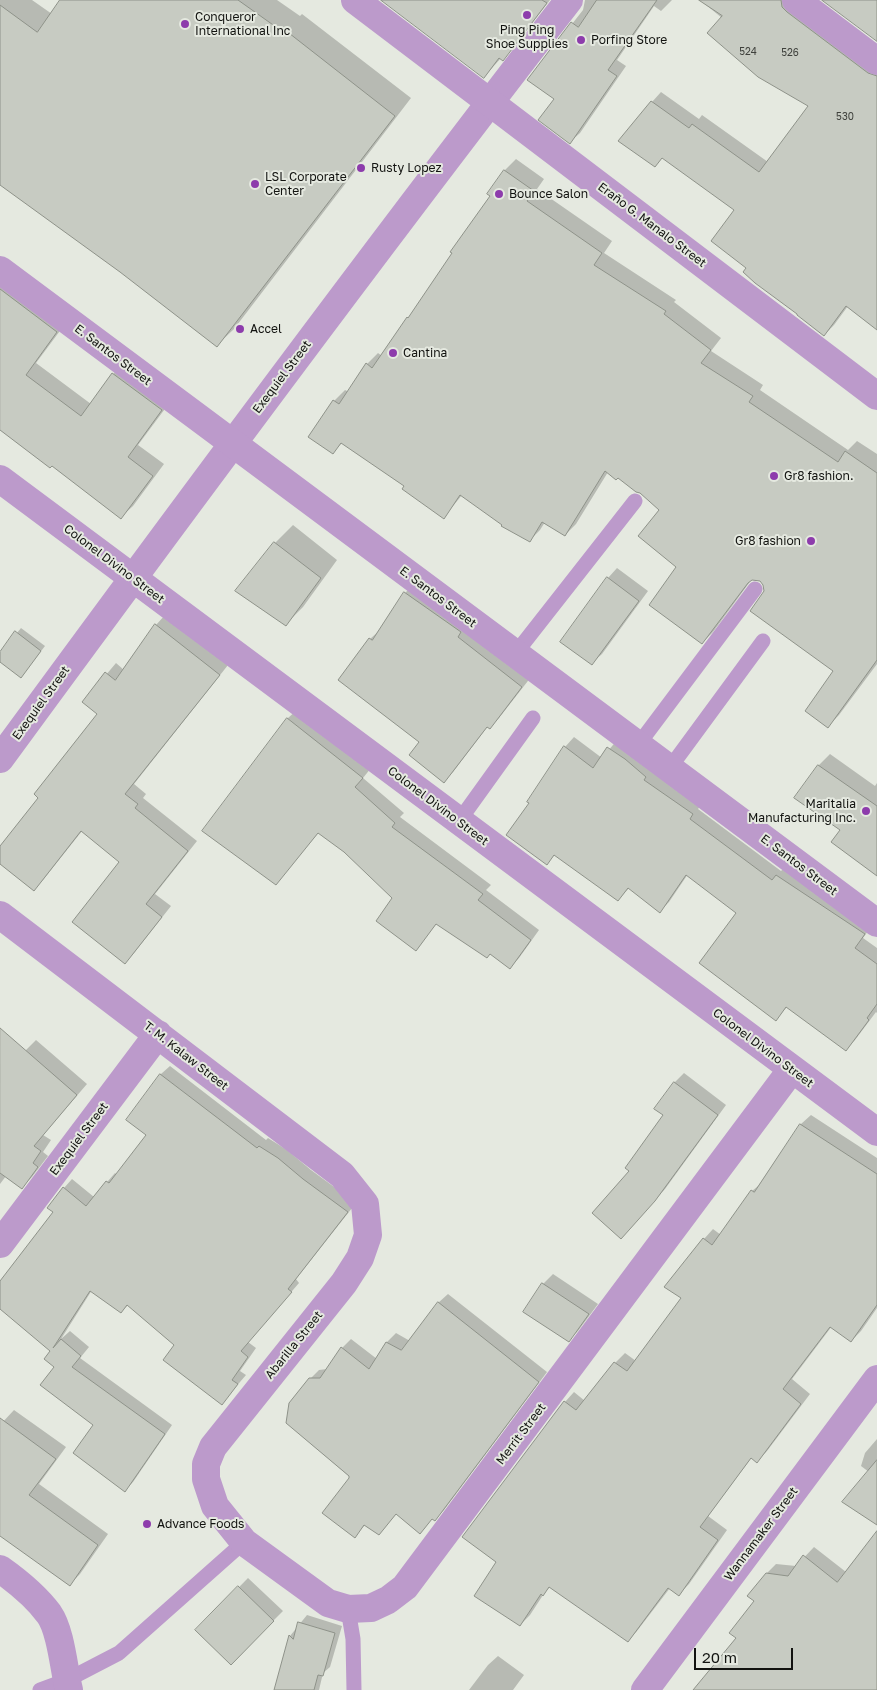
<!DOCTYPE html>
<meta charset="utf-8">
<style>
body{margin:0}
#map{position:relative;width:877px;height:1690px;overflow:hidden;background:#e5e9e0;font-family:"Golos Text",sans-serif}
canvas{display:block}
.scale{position:absolute;left:694px;top:1648px;width:99px;height:22px;box-sizing:border-box;border:2px solid #121310;border-top:0;padding-left:6px;font-size:15px;line-height:18px;white-space:nowrap;color:#121310;-webkit-text-stroke:4px #e5e9e0;paint-order:stroke}
</style>
<div id="map">
<canvas width="877" height="1690"></canvas>
<div class="scale">20 m</div>
</div>
<script>
const g = document.querySelector('canvas').getContext('2d');
g.lineJoin = 'round';
function paint(path, color) { g.fillStyle = color; g.fill(path, 'evenodd'); }
function trace(path, color, width, dash) { g.strokeStyle = color; g.lineWidth = width; g.lineCap = dash ? 'butt' : 'round'; g.setLineDash(dash || []); g.stroke(path); }
function label(font, color, halo, rows, align = 'center') {
  g.font = font + ' "Golos Text",sans-serif'; g.lineWidth = 4; g.setLineDash([]); g.textBaseline = 'middle'; g.strokeStyle = halo; g.fillStyle = color; for (const [text, x, y, turn = 0] of rows) {
    g.save(); g.translate(x, y); g.rotate((+turn || 0) * Math.PI / 180); g.textAlign = isNaN(turn) ? turn : align; if (halo) g.strokeText(text, 0, 0); g.fillText(text, 0, 0); g.restore();
  }
}
paint(new Path2D(`
 M0,0H32L52,14L62,0H277L300,16L302,14L411,98L234,329L217,345L121,271L0,183Z
 M384,0H550L512,49L502,59L501,58L484,77Z
 M585,0H672L661,11L654,6L617,60L626,66L580,133L570,142L555,99L529,79L583,10Z
 M700,0H794L877,64V329L848,306L834,325L824,335L748,268L736,210L663,157L655,166L652,102L661,92L699,119L702,115L768,162L810,106L722,18Z
 M516,159L544,179L537,189L612,241L604,253L676,300L674,302L721,338L711,351L763,385L760,390L848,450L857,441L877,454V664L839,715L828,726L835,671L765,591V584L757,579H752L713,632L702,643L661,510L641,492L618,476L608,472L576,524L565,535L545,522L540,530L529,541L462,495L444,517L405,486L342,443L333,452L310,436L334,401L345,390L349,392L367,364L378,353L382,356L408,318L416,310L492,196L489,194L505,170Z
 M0,268L68,320L36,363L91,404L113,374L125,363L173,398L138,445L164,464L133,506L121,517L52,464L0,429Z
 M293,525L337,560L303,607L286,624L275,543Z
 M617,568L648,591L602,654L592,663L608,578Z
 M415,583L531,677L499,718L490,727L488,726L453,772L444,781L421,742L370,639L380,630L405,593Z
 M165,615L228,665L134,784L146,794L143,798L197,841L155,894L171,906L134,953L125,962L121,862L82,831L43,880L34,889L0,862V848L40,798L99,714L84,701L116,663L124,670L156,625Z
 M21,628L45,646L25,672L0,660V654Z
 M297,710L371,768L363,778L404,813L400,817L491,885L486,890L539,930L519,958L510,967L491,953L437,923L416,949L394,898L344,851L319,832L276,883L204,831L288,718Z
 M574,737L602,758L618,739L702,804L698,809L781,871L786,866L873,924L863,938L877,948V1013L876,1012L855,1040L846,1049L788,1006L776,1019L738,912L688,874L669,902L660,911L630,887L618,900L556,854L546,863L531,803L528,801L565,747Z
 M830,754L875,786L877,783V874L841,830L796,798L819,765Z
 M36,1040L87,1084L43,1135L51,1140L43,1152L48,1156L32,1177L22,1187L6,1176L0,1184V1086L26,1050Z
 M170,1066L266,1140L268,1138L287,1150L311,1170L356,1203L296,1279L299,1283L248,1342L256,1348L240,1371L246,1375L222,1403L176,1345L128,1305L121,1312L92,1290L61,1339L70,1331L89,1347L80,1358L172,1425L133,1482L125,1490L94,1424L56,1367L52,1351L0,1308V1283L54,1212L64,1188L72,1179L94,1197L115,1173L117,1175L148,1135L127,1120L161,1074Z
 M684,1073L726,1105L665,1189L630,1228L664,1115L656,1108L675,1082Z
 M811,1115L877,1158V1308L861,1331L851,1341L832,1326L792,1379L810,1394L767,1451L757,1461L752,1457L708,1516L727,1530L689,1584L679,1594L670,1588L637,1631L628,1641L551,1586L545,1592L530,1615L520,1625L498,1561L565,1402L574,1392L585,1401L615,1363L625,1353L636,1361L683,1298L704,1239L713,1229L721,1235L752,1191L763,1182L801,1124Z
 M553,1274L598,1304L578,1331L569,1340L525,1312L543,1284Z
 M448,1294L547,1372L444,1510L435,1519L433,1518L420,1532L397,1513L379,1534L365,1525L354,1537L351,1478L287,1423L310,1379L319,1370L327,1369L342,1348L351,1339L377,1359L387,1342L396,1333L410,1341L438,1303Z
 M14,1410L66,1447L39,1484L108,1534L80,1574L69,1585L0,1535V1425Z
 M877,1439V1523L869,1472L861,1466L865,1453Z
 M814,1547L846,1572L877,1690H694L737,1637L756,1601L766,1574L776,1564L796,1566Z
 M248,1578L283,1611L231,1663L197,1630Z
 M307,1615L342,1626L330,1667L323,1673L319,1690H275L290,1636Z
 M498,1656L524,1675L513,1690H469L488,1665Z`), '#0003');
const building = new Path2D(`
 M60,0H238L283,32L285,30L395,116L217,347L120,272L0,185V5L37,32Z
 M381,0H542L547,3L503,61L499,58L484,78Z
 M597,0H657L608,70L617,76L570,144L538,120L554,99L527,80L571,22L578,27Z
 M699,0H781L782,7L787,12L868,73L877,76V330L846,306L824,336L797,315V314L755,283L743,272L746,268L711,241L734,210L662,158L655,167L618,141L651,101L689,128L692,124L759,172L808,106L758,77L707,33L722,16Z
 M822,0H877V41Z
 M504,170L534,191L527,201L602,253L594,265L666,311L664,314L711,350L701,363L753,396L749,402L838,462L845,451L877,473V660L828,728L805,711L833,671L750,611L764,591L763,585L760,581L752,580L748,583L702,644L649,605L676,567L638,536L659,510L640,493L636,492L618,478L616,480L605,471L565,536L542,522L530,542L501,526L502,525L460,495L444,519L402,489L404,486L341,443L333,454L308,437L333,400L339,404L366,363L372,368L407,317L408,318L452,253L450,252L490,196L487,194Z
 M0,289L57,332L26,375L81,416L112,373L162,410L128,457L153,476L121,519L52,466L50,468L0,430Z
 M274,542L321,578L286,626L235,591Z
 M607,577L639,601L592,665L560,642Z
 M404,592L461,632L458,637L522,687L490,729L487,727L444,783L409,755L419,742L338,680L369,638L372,640Z
 M155,624L220,675L125,794L138,804L135,808L188,851L146,904L162,917L125,964L72,922L119,862L81,831L34,891L0,864V846L38,798L34,794L97,714L82,702L105,672L115,680Z
 M15,631L41,651L21,678L0,662V652Z
 M287,718L363,778L355,787L395,823L392,827L483,894L478,900L531,940L510,969L490,954L487,958L436,924L416,951L376,921L392,898L344,852L318,833L276,885L202,831Z
 M564,746L593,768L607,747L625,759L646,777L644,780L693,814L690,819L772,880L776,875L865,934L855,948L877,964V1004L867,1018L869,1020L846,1051L786,1007L776,1021L699,963L736,913L686,875L660,913L628,888L618,901L554,855L547,865L506,835L529,803L527,802Z
 M818,765L877,806V876L831,842L840,830L794,798Z
 M0,1028L77,1095L34,1146L41,1151L33,1163L38,1167L22,1189L0,1173Z
 M160,1074L257,1148L259,1146L278,1158L303,1179L348,1212L288,1289L292,1292L241,1351L248,1357L232,1380L238,1384L222,1405L163,1360L174,1345L127,1305L121,1313L90,1291L53,1348L61,1339L81,1356L72,1367L165,1434L125,1492L73,1453L93,1425L40,1385L54,1367L44,1359L50,1351L0,1309V1281L53,1212L47,1208L63,1187L86,1206L106,1181L109,1183L146,1135L126,1120Z
 M674,1082L718,1115L655,1201L621,1239L592,1213L629,1171L625,1168L663,1115L654,1109Z
 M800,1124L877,1174V1305L851,1342L830,1327L783,1389L801,1404L757,1463L751,1458L700,1527L718,1540L679,1596L668,1588L628,1642L549,1587L543,1596L541,1594L520,1626L474,1596L496,1562L462,1537L564,1401L576,1410L614,1362L627,1371L681,1298L664,1287L703,1238L712,1245L751,1190L754,1192Z
 M542,1283L589,1314L569,1342L523,1312Z
 M438,1302L539,1382L435,1521L432,1519L420,1534L396,1514L379,1535L364,1525L355,1538L322,1513L349,1478V1476L286,1423L289,1403L309,1378H320L341,1347L369,1369L386,1342L401,1350Z
 M0,1418L56,1459L29,1495L98,1545L70,1586L0,1536Z
 M877,1460V1525L842,1502Z
 M877,1531V1690H693L736,1638L729,1633L754,1601L747,1596L766,1573L788,1576L803,1555L837,1582Z
 M238,1586L274,1621L231,1665L195,1630Z
 M298,1622L335,1633L323,1676L318,1675L314,1690H274L289,1635L293,1639Z`);
paint(building, '#c7cbc2');
trace(building, '#8e9289', 1);
trace(new Path2D(`
 M515,654L635,501
 M638,745L755,589
 M669,769L763,641
 M459,821L533,718
 M348,1609L353,1639L354,1690
 M40,1690L67,1680L119,1653L244,1542`), '#bc9acb', 15);
trace(new Path2D(`
 M796,0L877,61
 M0,479L877,1132
 M0,759C187,504 375,250 569,0
 M0,915L342,1175L365,1204L368,1235L360,1258L344,1283L213,1447L206,1464V1479L215,1506L244,1542L328,1603L348,1609L371,1608L388,1600L405,1587L792,1069
 M0,1244L158,1034
 M645,1690L877,1379`), '#bc9acb', 28);
trace(new Path2D(`
 M355,0L877,396
 M0,270L877,923
 M0,1569C17,1581 37,1598 49,1614C61,1631 64,1670 69,1690`), '#bc9acb', 28);
for (const [x, y, r, color] of [
 [527,15,5,"#8d3cac"],
 [185,24,5,"#8d3cac"],
 [581,40,5,"#8d3cac"],
 [361,168,5,"#8d3cac"],
 [255,184,5,"#8d3cac"],
 [499,194,5,"#8d3cac"],
 [240,329,5,"#8d3cac"],
 [393,353,5,"#8d3cac"],
 [774,476,5,"#8d3cac"],
 [811,541,5,"#8d3cac"],
 [866,811,5,"#8d3cac"],
 [147,1524,5,"#8d3cac"]
]) { const dot = new Path2D(); dot.arc(x, y, r, 0, 2 * Math.PI); g.fillStyle = color; g.fill(dot); trace(dot, '#e5e9e0', 2); }
label('10px', '#3f413c', null, [
 ["524",748,52],
 ["526",790,53],
 ["530",845,117]
]);
label('12px', '#121310', '#e5e9e0', [
 ["Conqueror",195,17],
 ["International Inc",195,31],
 ["Ping Ping",527,30,"center"],
 ["Shoe Supplies",527,44,"center"],
 ["Porfing Store",591,40],
 ["Rusty Lopez",371,168],
 ["LSL Corporate",265,177],
 ["Center",265,191],
 ["Bounce Salon",509,194],
 ["Accel",250,329],
 ["Cantina",403,353],
 ["Gr8 fashion.",784,476],
 ["Gr8 fashion",801,541,"right"],
 ["Maritalia",856,804,"right"],
 ["Manufacturing Inc.",856,818,"right"],
 ["Advance Foods",157,1524]
], 'left');
label('12px', '#121310', '#e5e9e0', [
 ["Eraño G. Manalo Street",652,225,37],
 ["E. Santos Street",113,355,37],
 ["Exequiel Street",282,377,-53],
 ["Colonel Divino Street",114,564,37],
 ["E. Santos Street",438,597,37],
 ["Exequiel Street",41,703,-54],
 ["Colonel Divino Street",438,806,37],
 ["E. Santos Street",799,865,37],
 ["Colonel Divino Street",763,1048,37],
 ["T. M. Kalaw Street",186,1056,38],
 ["Exequiel Street",79,1139,-53],
 ["Abarilla Street",294,1345,-51],
 ["Merrit Street",521,1434,-53],
 ["Wannamaker Street",761,1534,-53]
]);
</script>
